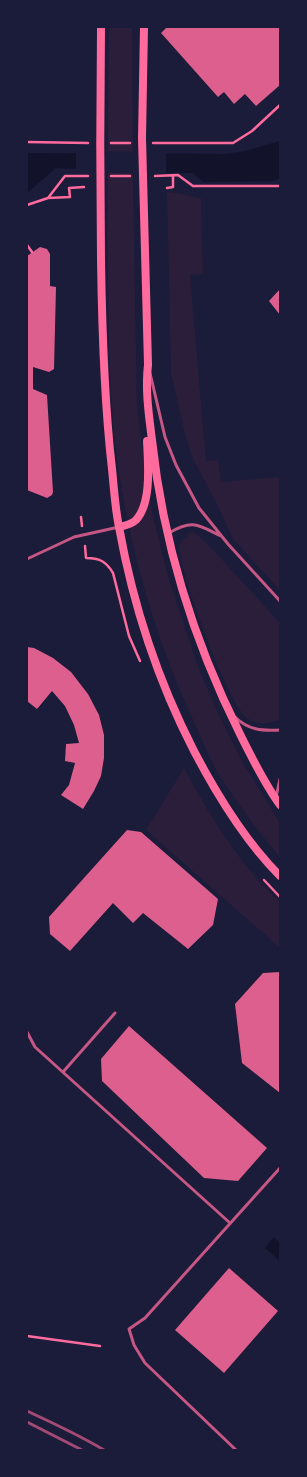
<!DOCTYPE html>
<style>
body{margin:0}
#map{position:relative;width:307px;height:1477px;overflow:hidden;background:#1b1b3a;font-family:"Source Serif 4",serif}
canvas{display:block}
.frame{position:absolute;inset:0;border:28px solid #1b1b3a;pointer-events:none}
</style>
<div id="map">
<canvas width="307" height="1477"></canvas>
<div class="frame"></div>
</div>
<script>
const g = document.querySelector('canvas').getContext('2d');
g.lineJoin = 'round';
function paint(path, color) { g.fillStyle = color; g.fill(path, 'evenodd'); }
function trace(path, color, width, dash) { g.strokeStyle = color; g.lineWidth = width; g.lineCap = dash ? 'butt' : 'round'; g.setLineDash(dash || []); g.stroke(path); }
paint(new Path2D(`
 M109,27H132L133,183L137,403L143,455L152,512L169,580L199,670L219,715L243,763L280,823V857C264,839 249,819 235,798C229,790 223,782 218,773C206,751 197,728 187,706C152,627 129,544 117,459C109,400 109,339 108,280C107,196 108,111 109,27Z
 M167,192C179,192 189,197 201,198L203,274L190,275L206,461L218,460L221,482L280,477V590L233,539L216,502L193,459L185,434L171,373Z
 M192,532L198,535L217,554L280,623V720C268,723 259,726 248,719C229,707 180,573 179,548C179,542 183,539 188,537V533Z
 M184,768C210,816 240,865 280,902V948L146,830Z`), '#2a1e3b');
paint(new Path2D(`
 M280,141V178L273,181L203,182L193,173H160L56,168L27,193V153L223,154L241,152Z
 M274,1237L280,1243V1261L265,1248Z`), '#12122b');
paint(new Path2D(`
 M76,151L166,152V175L76,171Z`), '#1b1b3a');
paint(new Path2D(`
 M167,27H280V85L256,106L245,94L234,104L224,92L218,97L161,33Z
 M40,247L47,249L50,254V286L56,287L54,369L49,372L33,367V389L47,395L53,492L52,495L47,498L27,490V256Z
 M280,289V315L269,301Z
 M27,647L34,648L53,658L71,672L88,694L99,715L104,735V758L101,776L94,791L83,809L61,795L69,785L75,763L65,761L66,744L79,743L74,725L65,706L52,691L37,709L27,701Z
 M127,830L141,832L218,899L213,925L188,949L143,913L133,923L113,903L70,951L50,934L49,917Z
 M280,972V1093L242,1063L235,1004L263,973Z
 M129,1026L267,1148L238,1181L204,1178L102,1081L101,1059Z
 M229,1268L278,1311L224,1373L175,1330Z`), '#dd5f8e');
trace(new Path2D(`
 M27,142L88,143
 M111,143H130
 M153,143H233L252,131L280,105
 M111,176H130
 M155,176L178,175L193,186H280
 M167,188L173,187V176
 M48,198L70,197L69,188L84,187
 M27,205L48,198L65,176H88
 M27,245L32,252
 M81,517L82,526
 M85,546L86,558C99,558 106,561 113,573L129,636L140,661
 M264,880L280,897
 M27,1336L100,1346`), '#ff6b9d', 2.5);
trace(new Path2D(`
 M150,373L165,437L176,465L199,508L228,544L280,601
 M169,533C193,519 198,525 221,536
 M27,559L74,537L119,527
 M235,717C248,730 262,731 280,730
 M276,797L280,779
 M27,1032L35,1047L230,1223
 M63,1072L115,1013
 M236,1450L145,1363L134,1345L129,1329L145,1318L280,1168`), '#c65784', 3);
trace(new Path2D(`
 M101,27C100,105 100,182 101,260C102,330 104,400 112,469C114,488 115,508 119,527C133,605 158,681 194,751C217,795 244,840 280,876
 M144,27L142,138L148,365C145,390 149,416 152,440C163,543 194,642 240,734C252,758 264,783 280,805
 M119,527C124,526 132,524 136,520C152,503 148,463 147,441`), '#ff6b9d', 8);
trace(new Path2D(`
 M27,1411C53,1423 79,1435 104,1450
 M27,1422L82,1450`), '#a44b75', 3);
</script>
